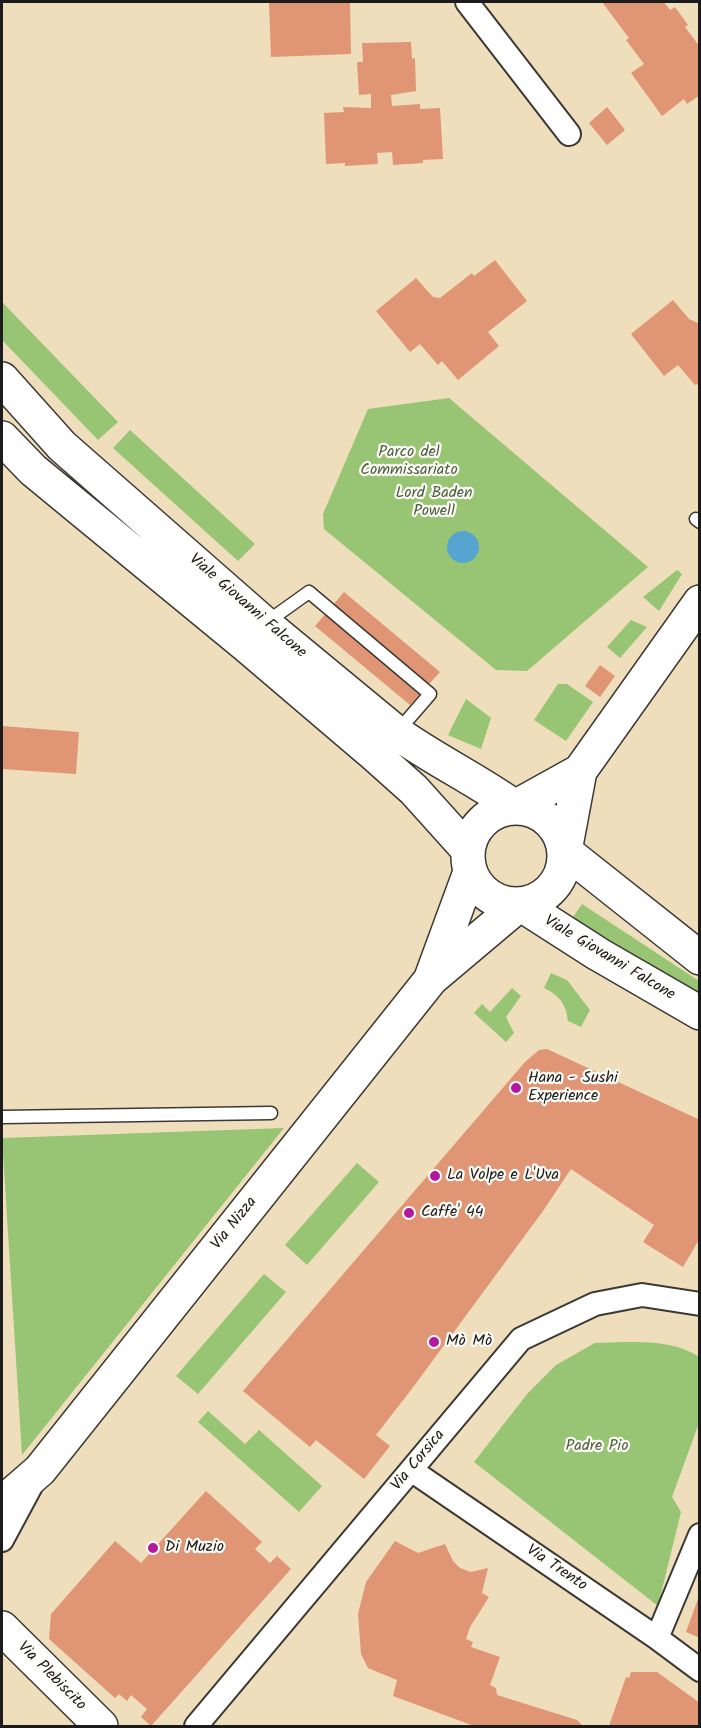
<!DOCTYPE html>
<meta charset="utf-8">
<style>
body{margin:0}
#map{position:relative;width:701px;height:1728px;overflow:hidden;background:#eedebc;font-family:Kalam,sans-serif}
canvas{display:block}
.frame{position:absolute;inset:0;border:3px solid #1c1c1c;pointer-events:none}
</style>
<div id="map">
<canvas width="701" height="1728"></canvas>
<div class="frame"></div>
</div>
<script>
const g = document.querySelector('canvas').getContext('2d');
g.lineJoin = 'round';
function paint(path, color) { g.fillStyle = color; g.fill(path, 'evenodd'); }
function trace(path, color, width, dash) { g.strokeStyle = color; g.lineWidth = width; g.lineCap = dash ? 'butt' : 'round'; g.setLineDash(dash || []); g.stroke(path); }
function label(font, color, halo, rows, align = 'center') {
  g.font = font + ' Kalam,sans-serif'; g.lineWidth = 4.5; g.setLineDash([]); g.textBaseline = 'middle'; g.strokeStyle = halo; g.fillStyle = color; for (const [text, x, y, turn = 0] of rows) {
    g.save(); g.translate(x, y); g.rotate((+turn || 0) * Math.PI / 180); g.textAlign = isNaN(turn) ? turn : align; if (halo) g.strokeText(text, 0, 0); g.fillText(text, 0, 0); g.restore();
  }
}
paint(new Path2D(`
 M2,302L118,422L98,440L2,340Z
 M449,398L648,567L527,671L496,670L324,529L323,514L368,409Z
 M130,430L255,544L238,561L113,448Z
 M677,570L682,574L659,611L643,597Z
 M631,620L647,627L620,658L607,647Z
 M558,684H567L593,702L566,741L534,720Z
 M466,699L491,718L481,749L448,735Z
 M582,904L699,981V1005L571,920Z
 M551,973L567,980L590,1010L581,1027L568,1021C566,1004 560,996 544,988Z
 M512,988L521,996L506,1017L514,1033L506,1042L474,1013L482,1004L490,1012Z
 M284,1128L22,1455L2,1138Z
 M357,1163L379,1182L307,1265L285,1245Z
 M264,1274L286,1292L198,1394L176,1376Z
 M624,1342C651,1342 676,1342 699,1357V1423L672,1497L681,1512L658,1606L474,1462L528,1393L556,1365L595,1343Z
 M208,1411L245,1444L259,1430L322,1486L299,1512L198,1422Z`), '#98c573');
paint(new Path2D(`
 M447 547a16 16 0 1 1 32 0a16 16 0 1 1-32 0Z`), '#56a4d0');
paint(new Path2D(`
 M269,2H350L351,54L271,57Z
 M602,2H664L670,10L675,7L688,25L685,27L700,47V95L687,104L684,99L662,116L631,73L644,64L626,40L629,38Z
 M411,42L412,59L415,58L416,91L391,95L392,106L420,104V109L440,108L443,159L423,160V163L393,165L392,152L377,153L378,164L345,166V163L326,164L324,113L344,112L343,107L371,108V94L359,95L357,62H363L362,43Z
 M607,107L625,130L607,145L589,123Z
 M495,260L527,301L488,332L499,346L458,380L442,361L438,365L420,344L410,352L376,311L416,278L433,297L440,298L472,273L474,276Z
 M673,300L689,319L700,324V387L697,384L695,385L678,365L664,376L631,334Z
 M344,592L440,672L410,705L315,626Z
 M600,665L615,676L600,697L585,686Z
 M2,726L79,732L76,774L2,769Z
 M547,1049L700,1120V1238L683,1267L643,1242L654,1225L571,1169L543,1211L411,1390L376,1435L390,1446L364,1479L316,1440L310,1447L243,1391L525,1062L539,1050Z
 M206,1491L262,1542L255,1549L270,1563L277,1556L291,1569L151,1726L141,1717L147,1709L131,1695L127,1701L119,1694L115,1698L49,1639L51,1614L115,1541L141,1563Z
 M395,1541L418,1553L445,1544L453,1561L460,1568L471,1572L488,1568L482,1593L489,1597L470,1627L466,1639L473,1642L471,1647L500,1657L490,1685L496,1688L497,1695L577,1720L583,1726H474L393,1696L397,1680L368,1668L361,1654L358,1614L366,1582Z
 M699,1596H700V1638L686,1632Z
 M631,1672H657L700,1703V1726H609L626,1677L629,1678Z`), '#e09575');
const lane = new Path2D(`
 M696,519L700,522
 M267,622L309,592L430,694L398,731
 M2,1117L271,1113`);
const street = new Path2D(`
 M467,2L569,134
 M411,1470L657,1638L700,1670
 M2,1540L31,1486
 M657,1638L700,1535
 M196,1726L521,1339L595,1304L642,1295L700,1304`);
const secondary = new Path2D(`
 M2,379L62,446L265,624L397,733C435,760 477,780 515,807
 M2,438L33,470L247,646L376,756L414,790L468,850
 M515,807L580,771L700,602
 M468 856a48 48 0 1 1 96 0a48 48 0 1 1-96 0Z
 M565,851L700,958
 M565,851L580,771
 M520,904L598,954L700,1013
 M431,978L470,872
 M2,1503L40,1470L431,979L520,904
 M2,1628L101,1726`);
trace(lane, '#3c3934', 15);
trace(street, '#3c3934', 26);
trace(secondary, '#3c3934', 36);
trace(lane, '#fff', 12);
trace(street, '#fff', 22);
trace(secondary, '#fff', 33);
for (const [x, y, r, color] of [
 [516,1088,6,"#b5179e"],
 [435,1176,6,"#b5179e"],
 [409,1213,6,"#b5179e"],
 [434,1342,6,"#b5179e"],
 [153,1548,6,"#b5179e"]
]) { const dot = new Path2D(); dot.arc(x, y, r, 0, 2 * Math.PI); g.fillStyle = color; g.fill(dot); trace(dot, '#fdfcf7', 2); }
label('16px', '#4e603f', '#fdfcf7', [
 ["Parco del",409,453],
 ["Commissariato",409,471],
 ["Lord Baden",434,494],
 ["Powell",434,512],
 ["Padre Pio",597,1447]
]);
label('16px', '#1c1c1c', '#fdfcf7', [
 ["Viale Giovanni Falcone",247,607,41],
 ["Viale Giovanni Falcone",609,959,31],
 ["Via Nizza",235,1224,-51],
 ["Via Corsica",419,1461,-50],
 ["Via Trento",556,1569,34],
 ["Via Plebiscito",51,1677,45]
]);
label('16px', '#1c1c1c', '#fdfcf7', [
 ["Hana - Sushi",528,1079],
 ["Experience",528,1097],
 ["La Volpe e L'Uva",447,1176],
 ["Caffe' 44",421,1213],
 ["Mò Mò",446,1342],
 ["Di Muzio",165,1548]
], 'left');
</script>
